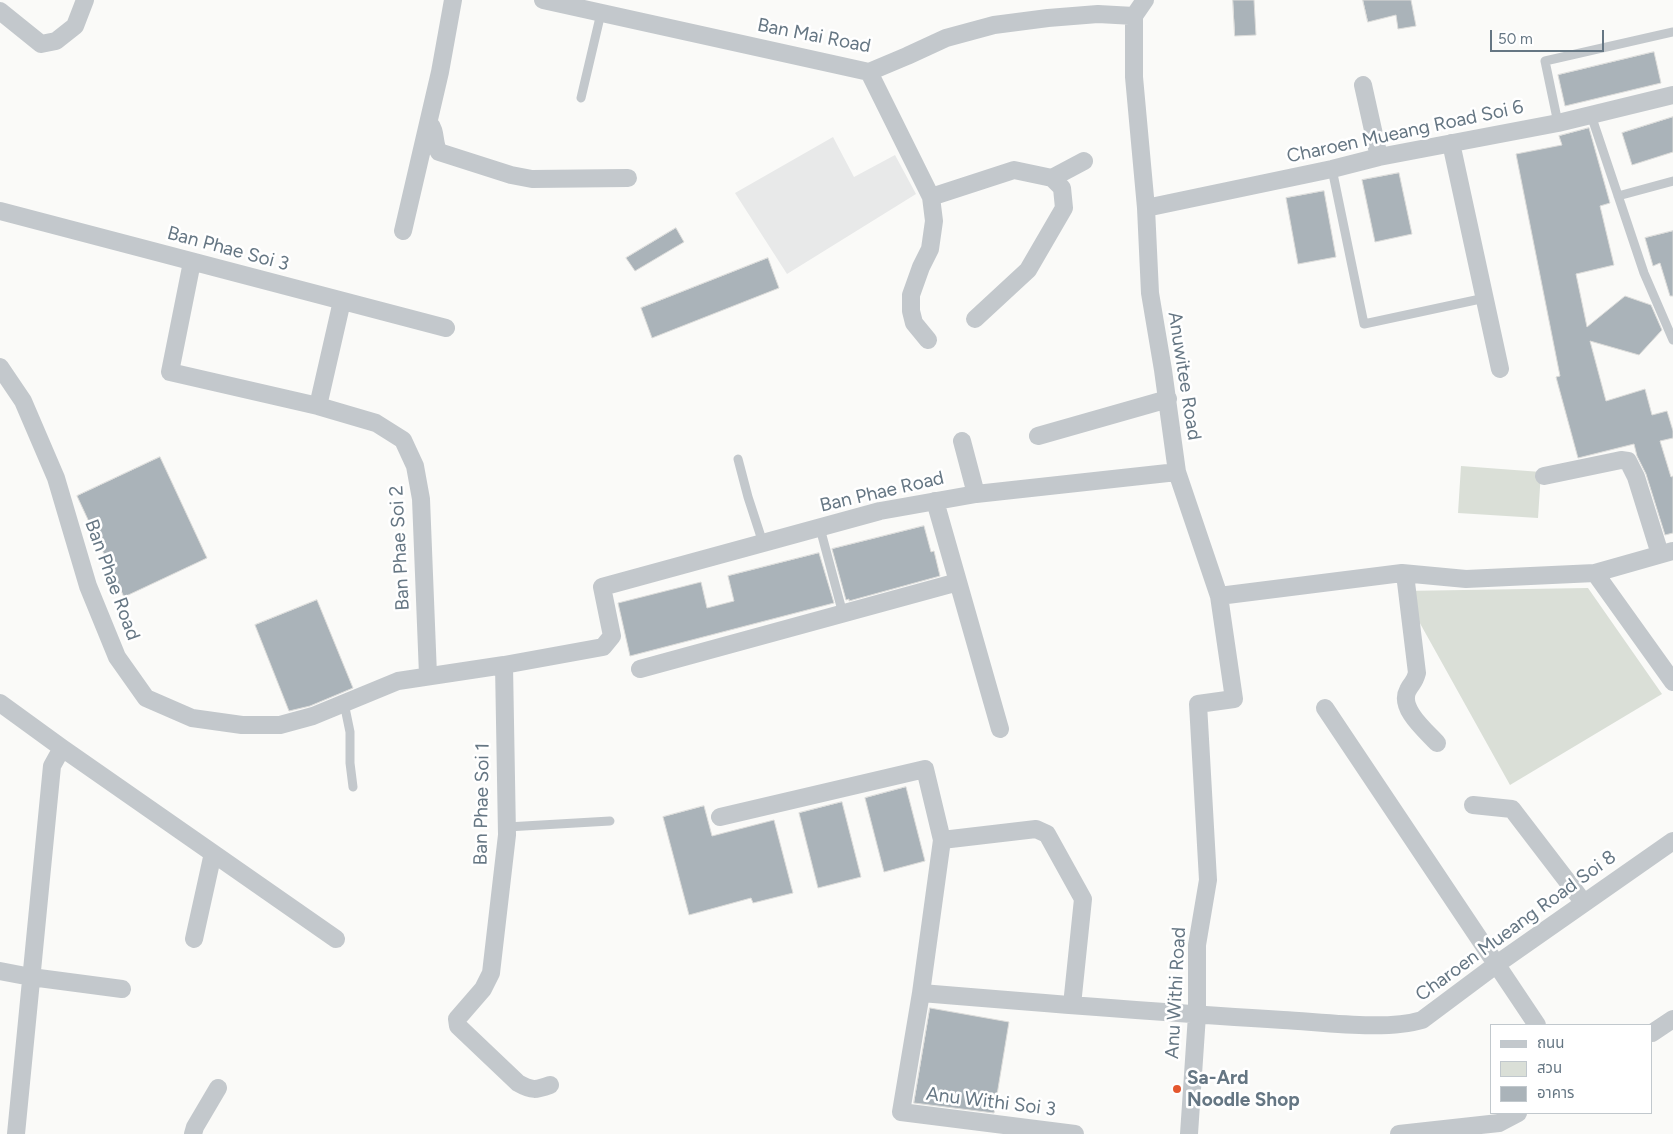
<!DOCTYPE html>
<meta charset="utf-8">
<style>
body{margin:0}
#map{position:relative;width:1673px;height:1134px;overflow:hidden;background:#fafaf8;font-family:Figtree,"Noto Sans Thai",sans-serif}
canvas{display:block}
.legend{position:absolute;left:1490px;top:1024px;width:162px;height:90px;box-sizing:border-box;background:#fff;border:1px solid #c1c8cd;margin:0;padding:6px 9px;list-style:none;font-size:15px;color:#657683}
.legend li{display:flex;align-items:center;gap:10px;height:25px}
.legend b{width:25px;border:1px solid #c1c8cd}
.scale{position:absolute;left:1490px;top:30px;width:114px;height:22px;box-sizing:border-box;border:2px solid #657683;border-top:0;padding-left:6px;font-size:15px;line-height:18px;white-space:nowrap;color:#657683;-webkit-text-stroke:4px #fff;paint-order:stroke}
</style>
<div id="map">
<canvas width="1673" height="1134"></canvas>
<ul class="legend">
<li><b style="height:6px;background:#c3c8cc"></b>ถนน</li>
<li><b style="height:14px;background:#dadfd7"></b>สวน</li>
<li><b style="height:14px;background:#aab3b9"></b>อาคาร</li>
</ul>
<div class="scale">50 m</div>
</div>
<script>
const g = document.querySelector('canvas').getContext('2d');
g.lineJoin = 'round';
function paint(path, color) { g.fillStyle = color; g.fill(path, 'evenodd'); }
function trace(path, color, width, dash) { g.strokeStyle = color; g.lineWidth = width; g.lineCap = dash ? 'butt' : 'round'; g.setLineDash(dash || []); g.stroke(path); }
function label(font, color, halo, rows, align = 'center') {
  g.font = font + ' Figtree,sans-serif'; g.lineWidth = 5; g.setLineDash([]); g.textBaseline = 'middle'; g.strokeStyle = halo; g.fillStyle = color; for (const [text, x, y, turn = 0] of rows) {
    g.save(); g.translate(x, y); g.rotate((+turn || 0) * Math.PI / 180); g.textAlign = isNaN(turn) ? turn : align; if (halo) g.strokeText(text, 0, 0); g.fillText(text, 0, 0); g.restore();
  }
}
paint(new Path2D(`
 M833,137L854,177L895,155L916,194L787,274L735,193Z`), '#e8e9e9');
paint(new Path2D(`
 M1461,466L1541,472L1538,518L1458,513Z
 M1588,588L1662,694L1510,785L1402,591Z`), '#dadfd7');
const building = new Path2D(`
 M1233,0H1254L1256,35L1235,36Z
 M1363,0H1411L1416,26L1398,29L1396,15L1368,22Z
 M1654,52L1661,83L1565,106L1558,75Z
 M1673,117V152L1632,165L1622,133Z
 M1589,128L1610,203L1600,206L1614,265L1576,274L1587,327L1625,296L1651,305L1662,330L1639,355L1590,341L1606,401L1645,389L1652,415L1667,411L1673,431V438L1660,441L1671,477L1673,476V533L1665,535L1646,474L1637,456L1634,444L1578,458L1556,377L1560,376L1516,154L1562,145L1559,136Z
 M1399,173L1412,234L1375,242L1362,180Z
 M1324,191L1336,257L1298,264L1286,198Z
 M676,228L684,242L635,271L626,258Z
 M1673,231V296H1670L1660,263L1653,266L1645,238Z
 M768,258L779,288L652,338L641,308Z
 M160,457L207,558L124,597L77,496Z
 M924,526L931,552L934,551L940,576L849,601V599L846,600L832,549Z
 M819,553L834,603L630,656L618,603L701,582L707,608L734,601L728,576Z
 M317,600L353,688L310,706L289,711L255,625Z
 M906,787L925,861L884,872L865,798Z
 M842,802L861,877L818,888L799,813Z
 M704,806L712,836L774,820L793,893L753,903L751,898L689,915L663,817Z
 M930,1008L1009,1022L994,1113L914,1103Z`);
paint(building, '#aab3b9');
trace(building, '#dcdcda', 1);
trace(new Path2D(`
 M581,98L601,13
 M1591,115L1644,273L1673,340
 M1558,123L1545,61L1673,32
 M1332,169L1364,324L1485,298
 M1618,196L1673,181
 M738,459L748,497L763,543
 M820,528L843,614
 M344,703L350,732V763L353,787
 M507,827L610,821`), '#c3c8cc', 9);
trace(new Path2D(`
 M543,0L869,72L907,56L946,38L994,25L1048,18L1098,14L1134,16
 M0,11L41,44L56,41L75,26L85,0
 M1134,16V77L1146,208L1150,293L1163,370L1177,472L1219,596L1234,699L1198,704L1208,880L1197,945V1015L1189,1134
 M1134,16L1145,0
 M869,72L931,197L1014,170L1052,178L1062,188L1064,208L1028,270L975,319
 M1363,85L1379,157
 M429,123C437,131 433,144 439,152L511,175L532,179L628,178
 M1451,143L1500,369
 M1052,178L1084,161
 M1146,208L1332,169L1379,157L1558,123L1673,95
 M0,211L446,328
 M403,231L440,72L453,0
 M192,262L170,372L318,406L376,423L403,440L415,466L421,499L428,675
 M928,340L914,323L911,311V295L921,267L930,249L934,221L931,197
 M0,367L23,401L56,478L88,586L117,657L146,698L192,718L242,725H280L313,716L398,681L504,665L603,647L612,636L602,587L880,511L976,494L1177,472
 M318,406L342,301
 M1038,436L1168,399
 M962,441L976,494
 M1544,476L1621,460L1628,461L1636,477L1660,554
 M935,501L1000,729
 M1595,573L1673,682
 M1405,574L1417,673C1414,684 1412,682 1408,690C1398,708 1426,731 1437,743
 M1219,596L1402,573L1466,579L1595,573L1673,551
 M504,665L507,835L491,973L483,989L457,1019L458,1026L518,1083C532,1091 536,1090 550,1085
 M640,669L958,582
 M0,703L62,748L336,939
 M1325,708L1537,1025
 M1473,805L1512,809L1584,903
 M720,817L925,769L942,840L1036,829L1047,834L1083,899L1072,1005
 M942,840L921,993L901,1112L1075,1134
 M194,939L213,853
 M0,971L31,977L122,989
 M921,993C1042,1003 1162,1013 1283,1020C1322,1022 1386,1031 1422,1020L1497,964L1673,841
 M1652,1033L1673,1019
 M16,1134L52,766L62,748
 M193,1134L195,1127L218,1088
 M1399,1134L1499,1123L1518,1113`), '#c3c8cc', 18);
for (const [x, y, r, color] of [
 [1177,1089,5,"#e4572e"]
]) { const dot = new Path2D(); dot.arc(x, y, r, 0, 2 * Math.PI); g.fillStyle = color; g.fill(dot); trace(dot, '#fff', 2); }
label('19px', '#657683', '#fff', [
 ["Ban Mai Road",814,36,11],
 ["Charoen Mueang Road Soi 6",1405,132,-12],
 ["Ban Phae Soi 3",228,249,15],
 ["Anuwitee Road",1184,376,81],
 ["Ban Phae Road",882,492,-13],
 ["Ban Phae Soi 2",400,548,-93],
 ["Ban Phae Road",112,580,70],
 ["Ban Phae Soi 1",482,804,-89],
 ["Charoen Mueang Road Soi 8",1516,926,-36],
 ["Anu Withi Road",1176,993,-87],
 ["Anu Withi Soi 3",991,1102,7]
]);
label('bold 19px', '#657683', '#fff', [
 ["Sa-Ard",1187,1078],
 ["Noodle Shop",1187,1100]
], 'left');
</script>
